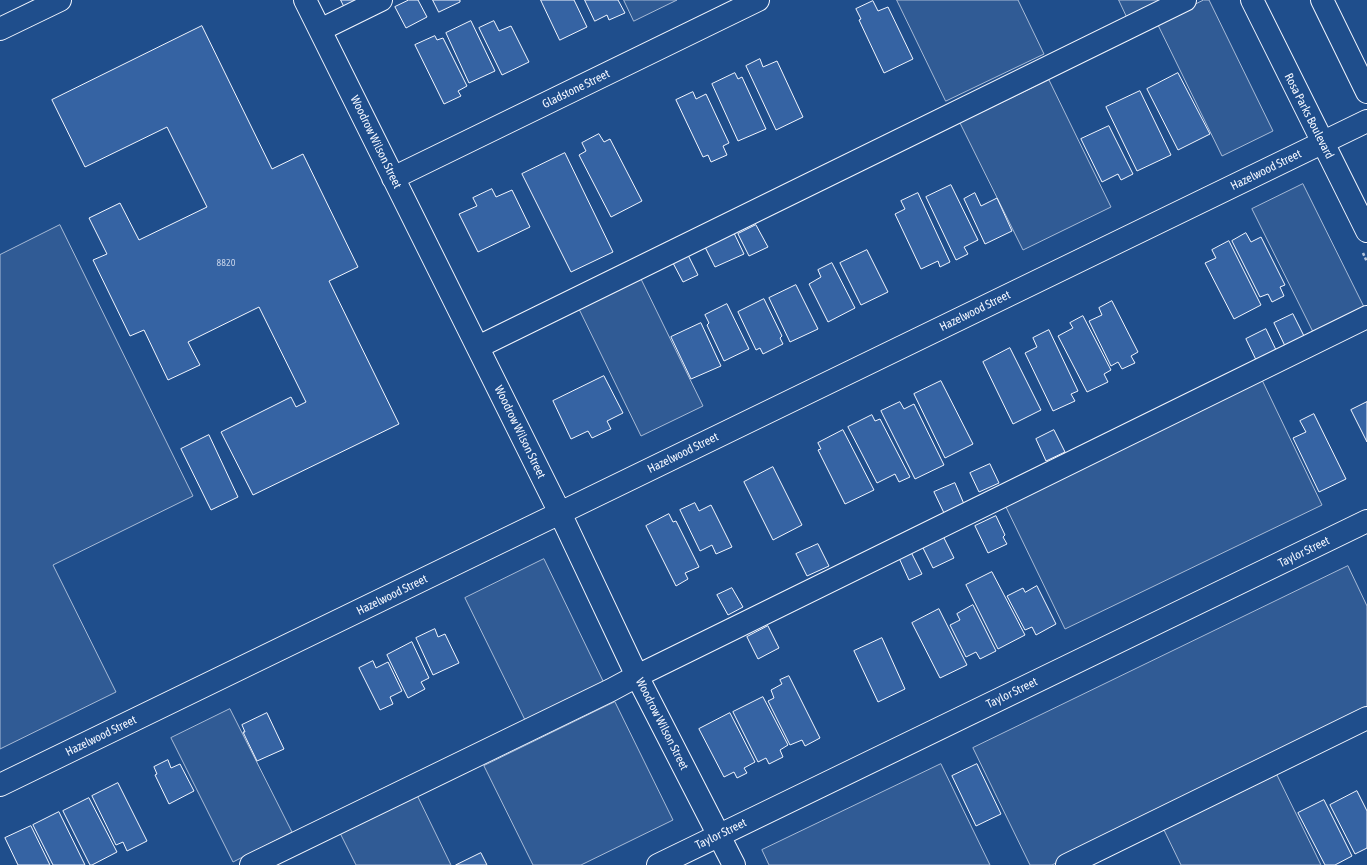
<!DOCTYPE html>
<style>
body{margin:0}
canvas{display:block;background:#1f4e8c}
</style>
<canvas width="1367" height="865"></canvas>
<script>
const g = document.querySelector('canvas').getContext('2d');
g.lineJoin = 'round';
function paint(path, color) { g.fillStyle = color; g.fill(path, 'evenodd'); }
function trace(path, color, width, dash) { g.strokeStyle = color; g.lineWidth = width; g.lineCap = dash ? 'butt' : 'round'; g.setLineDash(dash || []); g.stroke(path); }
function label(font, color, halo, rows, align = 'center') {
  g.font = font + ' "Asap Condensed",sans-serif'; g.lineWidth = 3; g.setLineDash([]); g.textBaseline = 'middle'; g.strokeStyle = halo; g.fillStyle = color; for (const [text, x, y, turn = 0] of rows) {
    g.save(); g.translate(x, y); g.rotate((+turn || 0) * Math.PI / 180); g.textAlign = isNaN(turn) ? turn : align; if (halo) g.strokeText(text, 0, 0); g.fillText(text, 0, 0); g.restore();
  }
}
const built = new Path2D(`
 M624,0H677L634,21Z
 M897,0H1018L1044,54L946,101Z
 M1119,0H1167L1128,19Z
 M1204,0H1209L1273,131L1222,156L1157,23Z
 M1049,80L1111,207L1023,250L960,123Z
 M1303,184L1365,309L1314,334L1252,209Z
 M60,225L193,496L53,565L116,692L0,749V255Z
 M641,279L703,406L641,436L579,309Z
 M1262,380L1322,505L1065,629L1005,505Z
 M544,559L604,683L525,720L465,598Z
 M1348,566L1367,606V712L1052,865H1030L973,748Z
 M615,702L673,820L581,865H533L484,766Z
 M230,709L292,832L233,862L171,738Z
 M941,764L990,865H769L762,850Z
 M1277,775L1321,865H1181L1164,830Z
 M416,793L451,865H356L339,831Z`);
paint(built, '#305b95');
trace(built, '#a8bbd7', 1);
const building = new Path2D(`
 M341,0H361L345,8Z
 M409,0H418L427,17L406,28L395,7Z
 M433,0H460V2L439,12Z
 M541,0H574L587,27L560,40Z
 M585,0H618L625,13L609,20L607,15L595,21Z
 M873,1L878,11L888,7L913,59L884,73L859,20L861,19L856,9Z
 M471,21L495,71L469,83L446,33Z
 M494,21L499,31L511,26L529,62L502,75L479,28Z
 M202,26L272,169L303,154L358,267L329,281L399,424L253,495L221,432L291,397L296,407L306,402L259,307L188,342L200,365L168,380L144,330L130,336L93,260L107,254L89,218L120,203L139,240L207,207L167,127L85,167L52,100Z
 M435,36L437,40L443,38L467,86L458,91L461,96L444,104L415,45Z
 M760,59L763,67L777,61L803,117L776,130L746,66Z
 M735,73L738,79L742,77L766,129L738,141L712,84Z
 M1178,73L1210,134L1178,150L1147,89Z
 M1140,91L1171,155L1137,171L1106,107Z
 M693,92L696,99L706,94L729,143L723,146L727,155L711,162L708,155L703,157L676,100Z
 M1109,126L1133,174L1121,180L1118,174L1102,182L1081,139Z
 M599,134L604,142L610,139L642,201L611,217L579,155L586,151L582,143Z
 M565,153L613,252L571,272L522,174Z
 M951,185L978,240L964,247L968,254L956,260L926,197Z
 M492,189L496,197L512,190L530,227L478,252L459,214L477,206L473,198Z
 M918,193L950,262L940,267L938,261L921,269L895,214L905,209L901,201Z
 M975,193L981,206L997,198L1012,231L985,244L964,199Z
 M756,225L768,247L749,256L738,234Z
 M734,233L744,254L715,267L705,247Z
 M1246,233L1251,242L1261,237L1285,285L1280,287L1284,296L1272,302L1268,294L1260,297L1232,241Z
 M1229,241L1261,305L1234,319L1205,263L1216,258L1212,250Z
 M867,250L888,292L861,305L840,263Z
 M688,255L698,275L683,282L673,263Z
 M832,263L855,308L828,322L809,284L821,277L818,270Z
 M796,285L818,329L790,342L769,298Z
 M764,299L782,336L780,338L783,344L763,354L760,348L756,350L738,312Z
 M1112,301L1138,352L1131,356L1135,363L1122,369L1118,362L1111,366L1089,321L1102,315L1099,308Z
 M727,304L749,349L724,361L707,325L709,323L705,315Z
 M1293,314L1304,336L1285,346L1274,323Z
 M1083,316L1111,370L1104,374L1108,382L1087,392L1058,336L1073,328L1070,323Z
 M701,323L721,366L691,379L671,337Z
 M1266,329L1277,352L1257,362L1246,339Z
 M1049,330L1078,391L1071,394L1075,401L1053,411L1025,353L1037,347L1033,338Z
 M1010,348L1041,410L1013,424L983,362Z
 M604,376L623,413L607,421L611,429L592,438L588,431L571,439L553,401Z
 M941,381L973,444L945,458L914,394Z
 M900,402L904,409L914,404L944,465L915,479L881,411Z
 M1367,402V442L1351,410Z
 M1314,414L1346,479L1319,492L1293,438L1306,432L1300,421Z
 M872,415L875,421L880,419L910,477L899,482L895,474L877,483L848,427Z
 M843,430L874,490L845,504L818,450L821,449L818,443Z
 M1054,430L1065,452L1046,461L1036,439Z
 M209,435L238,497L211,510L181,449Z
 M990,464L999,483L979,492L970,473Z
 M773,467L802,525L773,540L744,482Z
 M955,483L964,504L944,513L934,492Z
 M695,503L699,511L711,505L732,547L716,554L712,545L700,551L680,510Z
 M669,514L673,522L676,521L699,567L685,573L688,579L676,586L646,526Z
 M996,516L1005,535L1003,537L1007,544L988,553L975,526Z
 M943,536L954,558L933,568L922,546Z
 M818,544L829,566L807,576L796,554Z
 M911,552L922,574L909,580L899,558Z
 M992,572L1025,635L998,649L966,585Z
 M1037,586L1056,624L1036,635L1032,627L1025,630L1007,596L1023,588L1025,592Z
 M732,588L743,607L728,615L717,595Z
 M973,605L996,651L980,659L976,652L966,657L950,625L960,620L957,614Z
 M939,609L967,665L940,678L912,623Z
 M768,626L779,648L758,659L747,637Z
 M435,629L438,637L445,634L459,663L433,675L416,638Z
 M882,638L905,689L878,702L854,651Z
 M412,642L429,678L421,682L425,689L408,698L387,655Z
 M373,661L376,668L388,662L402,691L390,697L393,704L380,710L359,668Z
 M789,676L820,738L805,746L802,740L790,745L768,701L774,698L771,690L782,684L780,680Z
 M763,697L788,745L780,750L783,757L769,764L766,758L758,762L733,712Z
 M267,713L284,749L257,761L243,732H245L242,725Z
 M730,713L755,762L744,768L747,773L737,778L734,772L724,777L699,729Z
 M168,760L171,768L180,764L194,791L169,804L155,775L157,774L154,767Z
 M977,764L1001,814L976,826L952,776Z
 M118,783L147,841L127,851L123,842L116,845L92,796Z
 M1357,791L1367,811V848L1355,854L1330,805Z
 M89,798L117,852L92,865H90L63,811Z
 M1324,800L1352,856L1335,865H1325L1298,813Z
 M59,812L85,865H53L33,825Z
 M31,826L50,865H18L5,838Z
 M481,853L487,865H456Z`);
paint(building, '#3563a3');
trace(building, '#f2f6ff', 1);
const minor = new Path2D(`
 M305,0L560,513L637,676L734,865
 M1252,0L1367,231
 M1322,0L1367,92
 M0,29L60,0
 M320,30L381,0
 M393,178L758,0
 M478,347L1185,0
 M0,785L1367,121
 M251,865L611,690L637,676L1367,317
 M658,865L1367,521
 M1067,865L1367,718`);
trace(minor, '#f2f6ff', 24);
trace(new Path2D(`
 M1363,253L1367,262`), '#b3c4dc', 2.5, [3, 2]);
trace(minor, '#1f4e8c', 22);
label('10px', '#c3d1e8', null, [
 ["8820",226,263]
]);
label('12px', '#f2f6ff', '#1f4e8c', [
 ["Gladstone Street",576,89,-26],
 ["Rosa Parks Boulevard",1309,116,63],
 ["Woodrow Wilson Street",376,142,64],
 ["Hazelwood Street",1266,170,-26],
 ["Hazelwood Street",975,311,-26],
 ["Woodrow Wilson Street",520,432,64],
 ["Hazelwood Street",683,453,-26],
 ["Taylor Street",1304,552,-26],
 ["Hazelwood Street",392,595,-26],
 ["Taylor Street",1012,693,-26],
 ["Woodrow Wilson Street",662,724,63],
 ["Hazelwood Street",101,736,-26],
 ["Taylor Street",721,834,-26]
]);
</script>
